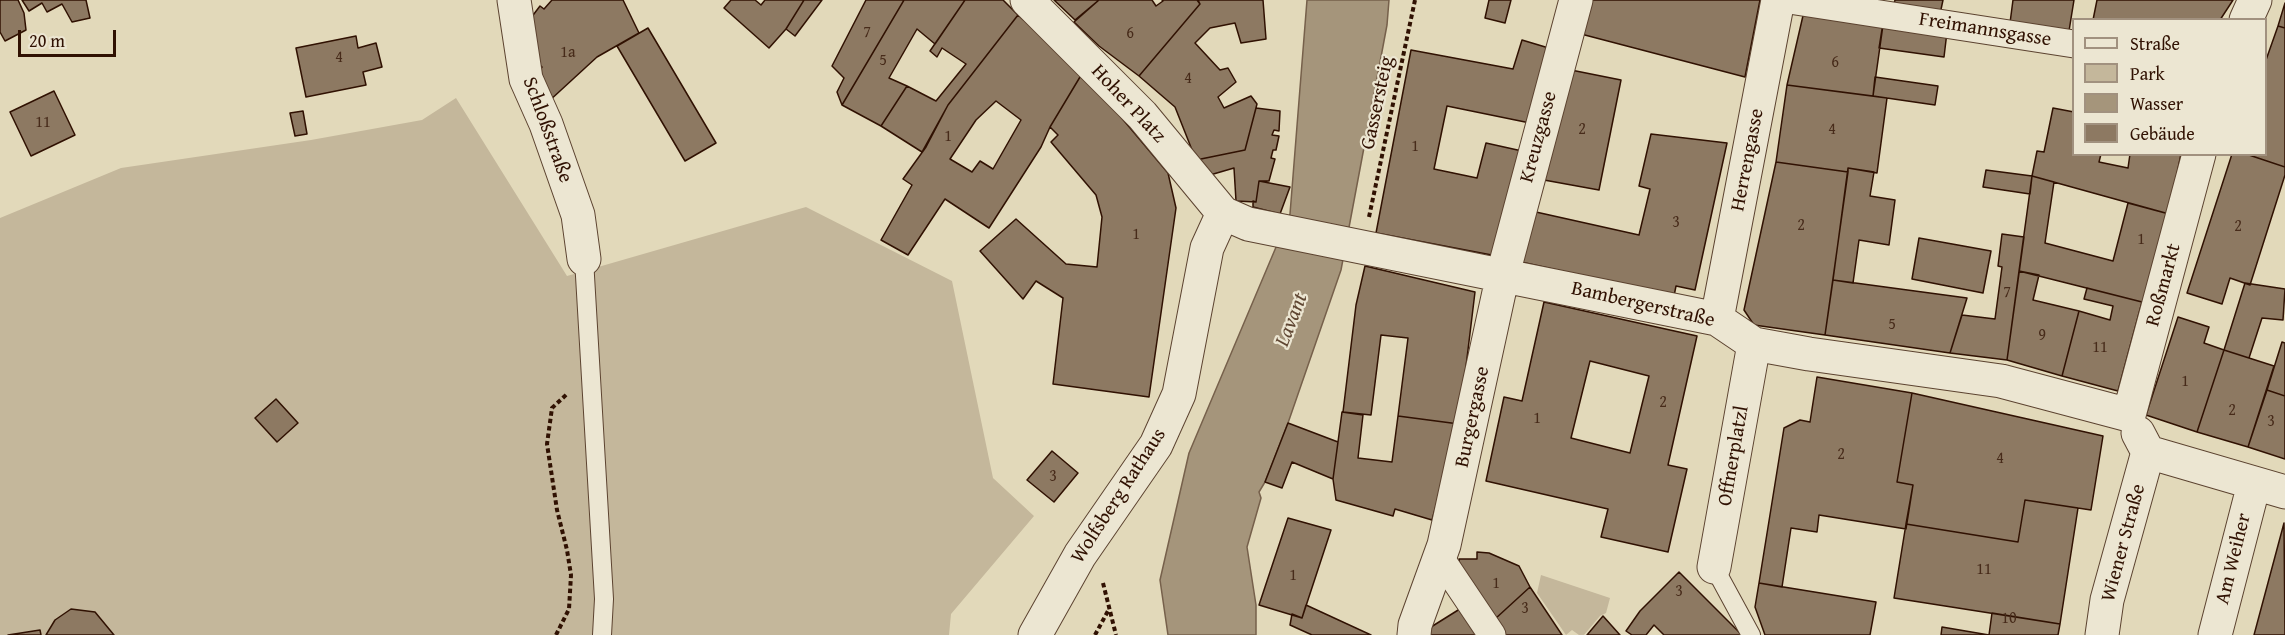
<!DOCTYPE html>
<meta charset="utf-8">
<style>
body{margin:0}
#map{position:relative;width:2285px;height:635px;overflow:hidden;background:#e2d9ba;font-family:"Gentium Book Plus",serif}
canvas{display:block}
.legend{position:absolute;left:2072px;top:18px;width:195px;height:138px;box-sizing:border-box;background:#ece6d2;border:2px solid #a1917f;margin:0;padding:8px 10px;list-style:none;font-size:18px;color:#301102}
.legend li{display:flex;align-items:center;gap:12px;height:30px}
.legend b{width:30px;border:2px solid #a1917f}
.scale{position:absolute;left:18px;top:30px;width:98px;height:27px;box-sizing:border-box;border:3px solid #301102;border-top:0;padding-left:8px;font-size:18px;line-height:21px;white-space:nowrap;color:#301102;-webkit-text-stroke:4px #ece6d2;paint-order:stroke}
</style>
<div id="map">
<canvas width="2285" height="635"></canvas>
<ul class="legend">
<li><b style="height:8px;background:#ece6d2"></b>Straße</li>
<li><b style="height:16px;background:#c4b79b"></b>Park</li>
<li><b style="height:16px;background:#a5957b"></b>Wasser</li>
<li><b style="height:16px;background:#8d7962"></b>Gebäude</li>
</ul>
<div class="scale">20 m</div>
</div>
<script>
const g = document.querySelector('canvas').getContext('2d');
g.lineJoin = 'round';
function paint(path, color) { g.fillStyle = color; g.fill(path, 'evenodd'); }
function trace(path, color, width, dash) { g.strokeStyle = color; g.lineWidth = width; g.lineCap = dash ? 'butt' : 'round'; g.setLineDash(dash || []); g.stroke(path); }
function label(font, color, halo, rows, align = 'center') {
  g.font = font + ' "Gentium Book Plus",serif'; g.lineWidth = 4.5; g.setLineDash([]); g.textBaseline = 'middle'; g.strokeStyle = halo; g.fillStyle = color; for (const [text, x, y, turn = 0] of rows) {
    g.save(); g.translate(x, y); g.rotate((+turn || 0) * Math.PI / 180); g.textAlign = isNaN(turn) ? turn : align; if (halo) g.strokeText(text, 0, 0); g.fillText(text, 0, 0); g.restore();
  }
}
paint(new Path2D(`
 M456,98L567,276L806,207L952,281L993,478L1034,516L951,614L949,635H0V218L121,168L311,140L422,120Z
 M1541,575L1610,598L1606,613L1600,616L1584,635H1579L1572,630L1566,635L1537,593Z`), '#c4b79b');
const water = new Path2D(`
 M1307,0H1389L1387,25L1341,270L1288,423L1265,482L1259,492L1261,498L1247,547L1256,605V635H1168L1160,580L1189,453L1290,214Z`);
paint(water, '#a5957b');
trace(water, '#76604b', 1.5);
const building = new Path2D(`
 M0,0H18L24,13L26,30L5,41L0,32Z
 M22,0H86L90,18L72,22L62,4L47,12L42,3L29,11Z
 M552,0H623L639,33L597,57L548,102L532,82L542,67L531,57L524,27L540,6L544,9Z
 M755,0L761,5L765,0H804L786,29L769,48L724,8L731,0Z
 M804,0H822L795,36L786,29Z
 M866,0H904L842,105L837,92L844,78L832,66Z
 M904,0H965L935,44L917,29L889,78L907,86L881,126L842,105Z
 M965,0H1003L1018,15L948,105L922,152L881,126L907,86L936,101L966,64L942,48L937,57L930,51Z
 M1054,0H1099L1075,20Z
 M1099,0H1152L1156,6L1163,1L1162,0H1197L1200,4L1139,76L1099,46L1074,22Z
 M1198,0H1263L1266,39L1241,43L1235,23L1210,28L1195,43L1220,70L1228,68L1236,82L1218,97L1224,108L1251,96L1257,104L1245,150L1196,160L1175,107L1139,76L1200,4Z
 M1489,0H1511L1505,23L1485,18Z
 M1590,0H1760L1745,77L1581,34Z
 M1895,0H1943L1939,19L1892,12Z
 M2013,0H2074L2069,31L2010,23Z
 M2097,0H2233L2220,20H2093Z
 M2285,3V28L2278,26Z
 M1805,7L1884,18L1873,96L1787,85Z
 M1018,15L1083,72L1050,127L1041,147L989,228L945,199L908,255L881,240L912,185L903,179L926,147L948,105ZM996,101L1021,120L993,169L980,161L972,172L950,159L976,120Z
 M1883,23L1947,32L1944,57L1879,48Z
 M2278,26L2285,28V167L2246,154H2266V60Z
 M648,28L716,143L685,161L617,46Z
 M356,36L358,48L376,43L382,67L363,72L366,85L306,97L296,48Z
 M1522,40L1552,49L1530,123L1447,106L1434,169L1477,178L1486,143L1522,151L1497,256L1376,233L1411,50L1513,69Z
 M1566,69L1621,80L1599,190L1544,180Z
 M1083,72L1168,173L1176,208L1149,397L1053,384L1063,298L1036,281L1023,299L980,251L1016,219L1066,264L1097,267L1102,217L1096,195L1051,142L1058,135L1050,127Z
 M1875,77L1938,86L1935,105L1873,96Z
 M1787,85L1887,98L1877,173L1848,168V172L1776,162Z
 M54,91L75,135L31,156L10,112Z
 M1256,108L1280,111L1279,131L1274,130L1272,135L1279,136L1276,150H1273L1271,158L1275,159L1269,181H1259L1256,202L1236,201L1234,168L1210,175L1196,160L1245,150Z
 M2053,108L2074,112V154H2101L2099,162L2128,168L2130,154H2181L2169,214L2032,176L2037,151L2044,152Z
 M303,111L307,134L295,136L290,113Z
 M1651,134L1727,143L1695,290L1676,286L1674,296L1512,260L1527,210L1639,235L1650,189L1639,186Z
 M2232,154H2246L2285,167V175L2250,285L2230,278L2222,304L2187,293Z
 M1776,162L1848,172L1825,335L1754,325L1744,310Z
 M1848,168L1874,172L1870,196L1895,200L1889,245L1859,240L1853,283L1833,280Z
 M1986,170L2032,176L2030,194L1983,187Z
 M2032,176L2054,182L2045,243L2113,261L2128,203L2169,214L2146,303L2019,271Z
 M1259,181L1290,187L1280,214L1253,207V201L1256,202Z
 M2002,234L2024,237L2007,360L1950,353L1962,315L1995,319L2002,267L1998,266Z
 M1919,238L1991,251L1983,293L1912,279Z
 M1365,266L1475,292L1459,424L1398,416L1408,338L1381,335L1371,415L1343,412L1356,305Z
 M2019,271L2039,275L2033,300L2079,311L2062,376L2007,360Z
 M1833,280L1967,298L1950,353L1825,335Z
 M2245,283L2285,289L2283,320L2262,318L2249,358L2224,350Z
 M2087,288L2142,302L2118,391L2062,376L2079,311L2110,320L2113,306L2084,299Z
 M1544,302L1697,336L1668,465L1687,469L1668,552L1601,537L1608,509L1486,481L1504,397L1522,401ZM1590,361L1649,376L1630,453L1571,438Z
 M2178,317L2209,327L2204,343L2224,350L2197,432L2146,415Z
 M2282,342L2285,343V396L2267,390Z
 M2224,350L2274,366L2248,447L2197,432Z
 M1817,377L1912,393L1897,482L1913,485L1906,529L1819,515L1817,532L1791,528L1782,587L1759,583L1784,428L1800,420L1810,422Z
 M2267,390L2285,396V459L2248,447Z
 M1912,393L2103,436L2091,510L2025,500L2018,542L1906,524L1913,485L1897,482Z
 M276,399L298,423L277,442L255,418Z
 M1342,412L1363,415L1358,458L1392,462L1398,416L1459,424L1432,520L1395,509L1393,516L1336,500L1333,479Z
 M1288,423L1338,442L1333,479L1292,462L1282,488L1265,482Z
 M1052,451L1078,473L1054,502L1027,480Z
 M2025,500L2078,508L2060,624L1894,598L1906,524L2018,542Z
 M1288,518L1331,530L1302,618L1259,605Z
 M2284,523L2285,635H2254Z
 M1477,552L1489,553L1519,566L1530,587L1495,619L1461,581L1459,559H1477Z
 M1679,572L1741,634L1740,635H1664L1654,625L1646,635H1632L1626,631L1640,611Z
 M1759,583L1876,602L1870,635H1765L1755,607Z
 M1530,587L1562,635H1503L1495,619Z
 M1306,605L1371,635H1312L1290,625L1292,614L1302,618Z
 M1463,607L1479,635H1422L1423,632Z
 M71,609L95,612L114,635H46L55,620Z
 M1992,613L2060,624L2058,635H1941L1942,627L1989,635Z
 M1603,616L1620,635H1587Z
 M40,630L41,635H8Z`);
paint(building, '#8d7962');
trace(building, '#301102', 1.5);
const service = new Path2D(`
 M584,259L604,599L602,635
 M1714,567L1751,635`);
const pedestrian = new Path2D(`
 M1789,0L2074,44
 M1441,559L1492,635`);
const minor = new Path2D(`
 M514,0L526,79L546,124L578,215L584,259
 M1027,0L1142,115L1223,213L1248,224L1717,319L1754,344L1809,354L2001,381L2129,415
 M2246,20L2255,0
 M1717,319L1778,0
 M2129,415L2199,154
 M2138,433L2148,452L2285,492
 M1714,567L1754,344
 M1035,635L1080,555L1156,445L1179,394L1207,248L1223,213
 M1414,635L1415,625L1444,545L1503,274L1576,0
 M2102,635L2107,600L2148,452
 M2215,635L2254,484`);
trace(service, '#5c4330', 20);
trace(pedestrian, '#5c4330', 29);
trace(minor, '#5c4330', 35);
trace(new Path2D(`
 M1369,217L1415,0
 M1103,583L1116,635
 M556,635L569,609L571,575L567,550L557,510L547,444L552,408L567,394
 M1095,635L1109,609`), '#301102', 4, [4.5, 3]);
trace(service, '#ece6d2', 18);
trace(pedestrian, '#ece6d2', 27);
trace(minor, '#ece6d2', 33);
label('16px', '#472b1a', null, [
 ["7",867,33],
 ["6",1130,34],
 ["1a",568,53],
 ["4",339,58],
 ["5",883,61],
 ["6",1835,63],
 ["4",1188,79],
 ["11",43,123],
 ["2",1582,130],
 ["4",1832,130],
 ["1",948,137],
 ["1",1415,147],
 ["3",1676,223],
 ["2",1801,226],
 ["2",2238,227],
 ["1",1136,235],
 ["1",2141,240],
 ["7",2007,293],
 ["5",1892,325],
 ["9",2042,336],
 ["11",2100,348],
 ["1",2185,382],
 ["2",1663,403],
 ["2",2232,411],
 ["1",1537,419],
 ["3",2271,422],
 ["2",1841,455],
 ["4",2000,459],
 ["3",1053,477],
 ["11",1984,570],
 ["1",1293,576],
 ["1",1496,584],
 ["3",1679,592],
 ["3",1525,609],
 ["10",2009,619]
]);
label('20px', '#301102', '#ece6d2', [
 ["Freimannsgasse",1985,30,9],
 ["Gassersteig",1378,103,-78],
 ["Hoher Platz",1128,104,47],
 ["Schloßstraße",547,130,70],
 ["Kreuzgasse",1539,137,-75],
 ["Herrengasse",1748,160,-79],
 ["Roßmarkt",2164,285,-75],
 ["Bambergerstraße",1643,305,13],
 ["Burgergasse",1473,417,-78],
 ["Offnerplatzl",1734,456,-80],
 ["Wolfsberg Rathaus",1119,496,-57],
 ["Wiener Straße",2124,543,-75],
 ["Am Weiher",2234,559,-76]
]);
label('italic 21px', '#5f4632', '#ece6d2', [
 ["Lavant",1292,320,-69]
]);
</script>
